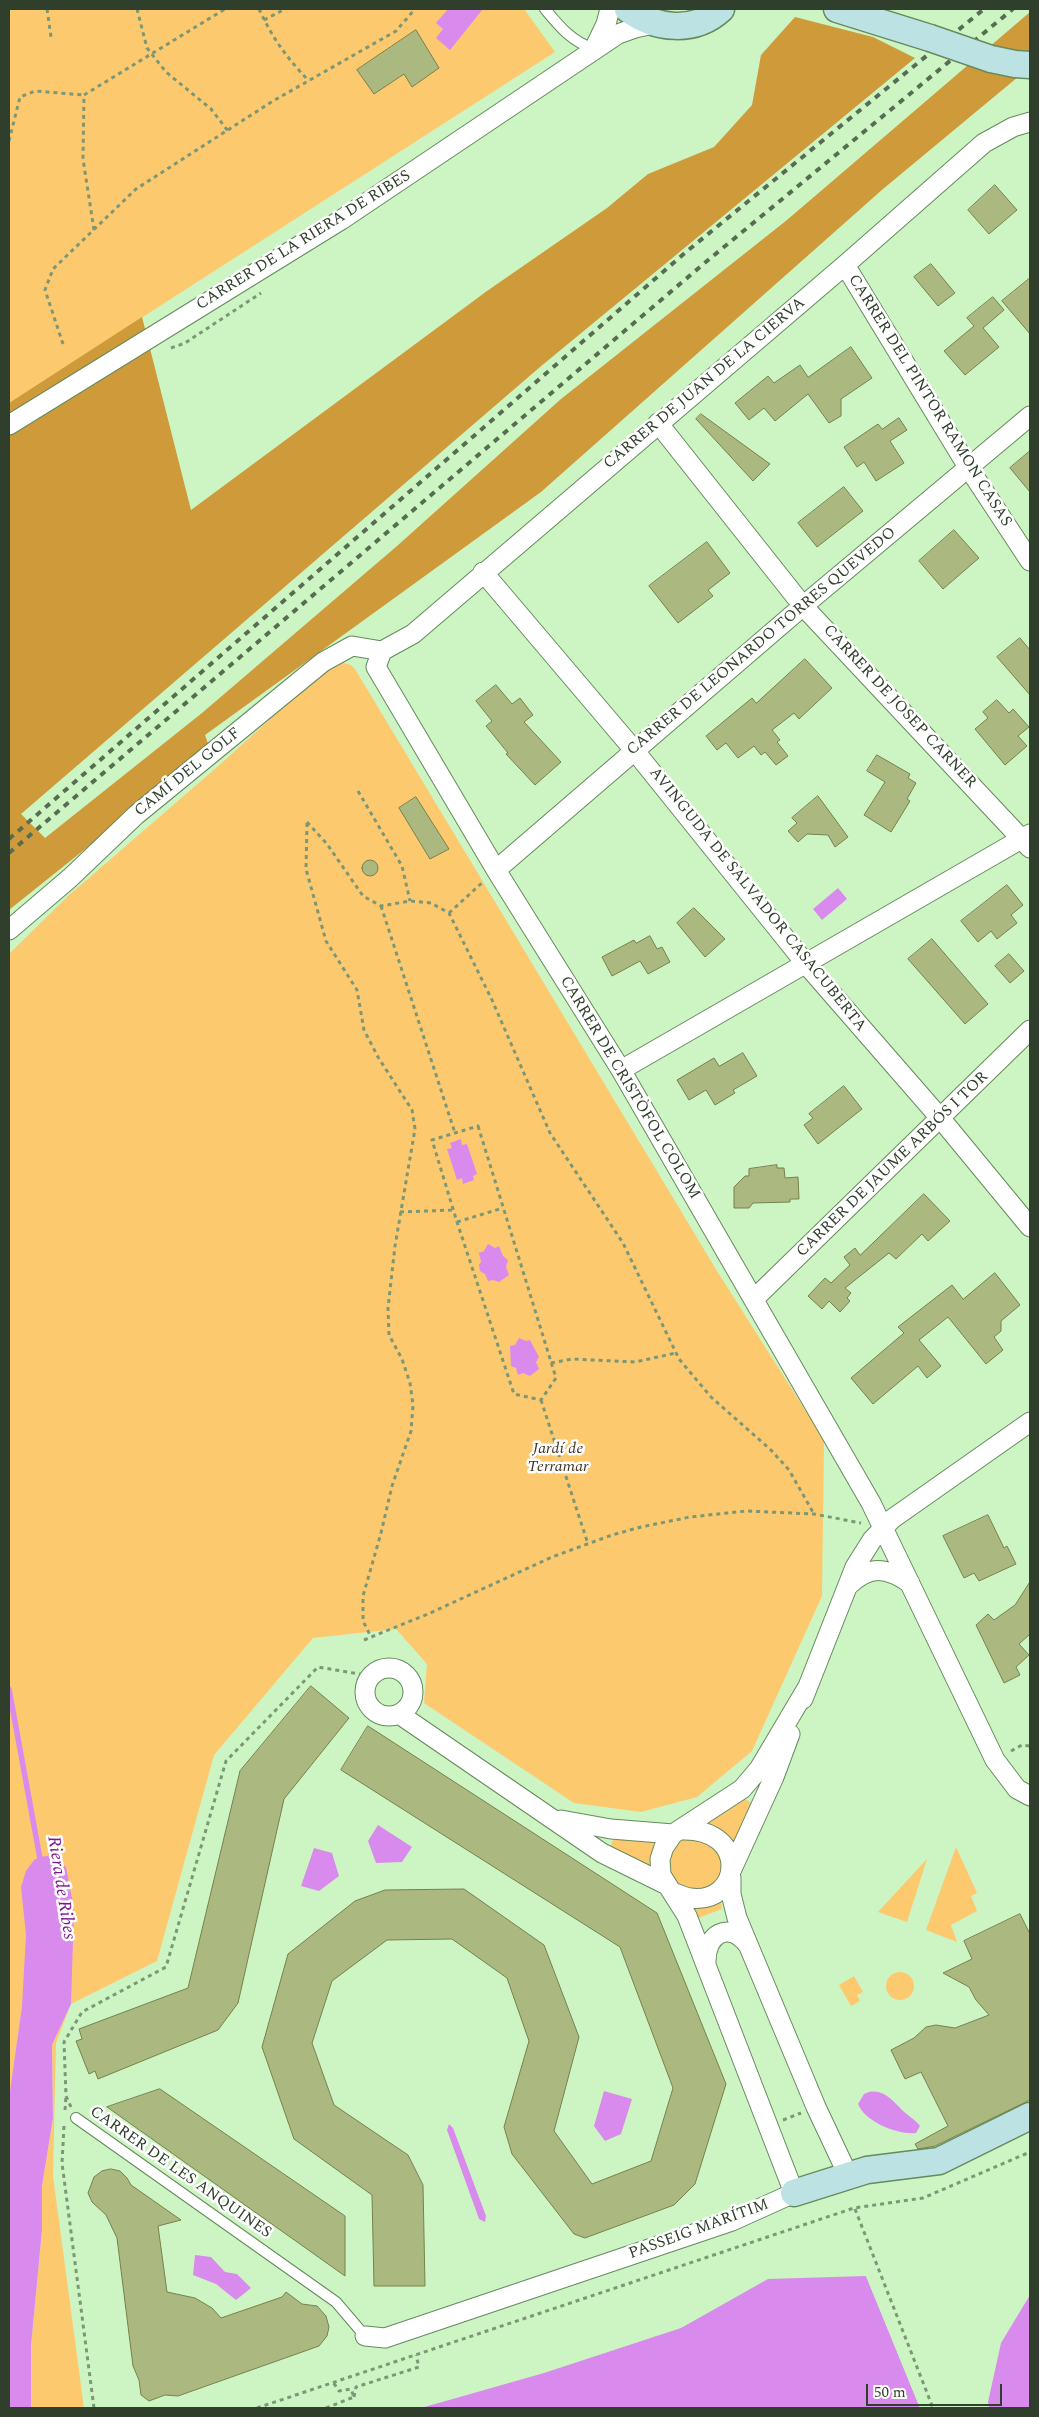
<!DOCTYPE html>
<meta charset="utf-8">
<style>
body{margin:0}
#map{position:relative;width:1039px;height:2417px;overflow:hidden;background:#cdf5c3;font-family:Spectral,serif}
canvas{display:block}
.frame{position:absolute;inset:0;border:10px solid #2f3f2b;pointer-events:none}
.scale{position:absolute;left:866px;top:2384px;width:136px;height:22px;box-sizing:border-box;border:2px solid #2f3f2b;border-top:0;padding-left:6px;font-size:15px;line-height:18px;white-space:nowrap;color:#2f3f2b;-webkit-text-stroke:4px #fff;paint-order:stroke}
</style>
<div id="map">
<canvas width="1039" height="2417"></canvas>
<div class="frame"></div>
<div class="scale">50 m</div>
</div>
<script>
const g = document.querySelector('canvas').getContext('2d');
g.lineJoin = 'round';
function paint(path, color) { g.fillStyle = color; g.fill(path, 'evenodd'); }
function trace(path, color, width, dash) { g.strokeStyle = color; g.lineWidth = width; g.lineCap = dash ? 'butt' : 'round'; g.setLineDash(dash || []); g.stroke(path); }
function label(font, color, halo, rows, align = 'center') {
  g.font = font + ' Spectral,serif'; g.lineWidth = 5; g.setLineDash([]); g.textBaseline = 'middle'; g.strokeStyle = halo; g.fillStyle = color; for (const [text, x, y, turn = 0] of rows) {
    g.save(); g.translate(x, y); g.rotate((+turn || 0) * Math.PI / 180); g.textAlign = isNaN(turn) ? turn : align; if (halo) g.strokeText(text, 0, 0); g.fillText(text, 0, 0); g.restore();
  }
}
paint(new Path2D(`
 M9,9H524L555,52L9,403Z
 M340,662L351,665L355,669L717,1271L824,1440L822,1596L752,1751L697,1797L641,1812L574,1803L424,1703L427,1664L396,1629L313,1638L214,1755L157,1961L71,2004L56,2043L53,2176L84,2408H31V2346L42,2230V2186L53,2118L52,2045L71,2004L22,2006L9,2098V954L68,896L216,768L329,666Z
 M741,1797L756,1806L737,1850L706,1823Z
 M615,1836H658L654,1873L609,1849Z
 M690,1836L717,1846L723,1865C717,1892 705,1889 681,1889L669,1876V1851L681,1838Z
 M956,1847L977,1893L971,1896L977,1911L951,1925L957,1942L926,1930Z
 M927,1859L907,1922L878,1912Z
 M720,1898L722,1909L698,1918L694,1908L695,1905Z
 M886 1986a14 14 0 1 1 28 0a14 14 0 1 1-28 0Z
 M854,1976L863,1992L857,1995L860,2001L851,2006L839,1985Z`), '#fdc96f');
paint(new Path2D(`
 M1030,12V67L883,189L541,492L205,735L210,749L9,910V403L142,317L191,510L487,291L607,208L648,174L714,147L752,105L761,55L795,17L873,37L915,58L540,367L21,814L45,838L202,713L397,546L561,399L787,220Z`), '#ce9a3a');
paint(new Path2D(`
 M448,9H483L450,50L436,38L443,29L436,23Z
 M838,888L847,899L822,920L813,909Z
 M461,1139L462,1145L467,1144L477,1174L473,1176L474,1180L463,1184L462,1178L457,1180L447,1149L452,1148L450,1143Z
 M488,1244L495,1248L499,1246L503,1256L508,1260L506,1267L509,1275L499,1282L493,1280L488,1281L485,1274L480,1271L479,1265L481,1262L479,1253L484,1251Z
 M519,1338L526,1341L530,1340L539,1357L536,1362L539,1369L530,1376L523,1373L518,1375L516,1368L511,1366L510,1346L515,1345Z
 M378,1825L412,1847L402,1862L376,1863L368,1841Z
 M314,1848L332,1853L339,1876L319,1891L301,1886Z
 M54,1855L66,1867L74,1909L71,2004L52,2045L53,2118L42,2186V2230L31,2346V2408H9V2098L22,2006L26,1935L21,1887L26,1871L34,1860L40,1857Z
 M604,2091L632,2099L621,2134L605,2141L594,2126Z
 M869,2092C884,2089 893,2101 902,2110C908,2116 915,2119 920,2126L916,2133C898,2135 865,2122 858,2104L864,2094Z
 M449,2124L453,2128L486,2216L485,2222L479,2219L447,2130Z
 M195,2255L211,2257L225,2272L237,2274L251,2288L236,2300L216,2284L193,2275Z
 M866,2276L920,2408H421L544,2373L681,2328L768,2279Z
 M1030,2295V2408H989L988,2402L1001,2343Z`), '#d98bed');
paint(new Path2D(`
 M868,2275L922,2407V2408H920L866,2276Z`), '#cdf5c3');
trace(new Path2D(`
 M9,1689L41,1864`), '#d98bed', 5.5);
const building = new Path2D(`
 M416,30L439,68L412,87L404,74L374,94L357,70Z
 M995,185L1017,210L989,234L968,210Z
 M931,264L955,293L938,306L914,277Z
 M1030,278V334L1002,301Z
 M993,297L1004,310L983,328L999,347L965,375L944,351L974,326L967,318Z
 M851,347L872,378L841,399V416L829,423L808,394L775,421L764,408L749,420L735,403L768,376L774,383L800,365L808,377Z
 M701,414L770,464L753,481L696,419Z
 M899,418L907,430L890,441L904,463L876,481L864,462L857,467L844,447L878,424L882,429Z
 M1030,451V492L1010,468Z
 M844,487L863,511L817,547L798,523Z
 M954,530L979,558L943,589L919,561Z
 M707,542L730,573L708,590L713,596L678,623L649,586Z
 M1020,638L1030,650V695L997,657Z
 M805,659L832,688L799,719L794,713L772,730L780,740L777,742L788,756L776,765L765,752L761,755L754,746L738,758L726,743L717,750L706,736L752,698L756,703Z
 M496,685L512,704L520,698L533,715L524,722L561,762L535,785L506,754L508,753L486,726L492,721L476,701Z
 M997,700L1009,713L1013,709L1029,727L1018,736L1027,746L1005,765L975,729L988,718L983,712Z
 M877,755L910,774L908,778L916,783L907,799L910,801L891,832L864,815L885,782L867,771Z
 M818,796L848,837L835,847L828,835L807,834L798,842L788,831L797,823L792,818Z
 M416,797L449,849L430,859L399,808Z
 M362 868a8 8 0 1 1 16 0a8 8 0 1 1-16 0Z
 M1007,885L1023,905L1011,915L1017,923L997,939L991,931L978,942L961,921Z
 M694,908L725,939L705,957L677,923Z
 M650,936L657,949L662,947L670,962L648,974L640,961L612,976L602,957L634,940L636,943Z
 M932,939L988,1004L965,1024L908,959Z
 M1009,954L1024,971L1010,983L995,966Z
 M743,1053L757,1076L733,1090L735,1093L715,1105L706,1090L689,1100L677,1080L714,1058L719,1066Z
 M844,1086L862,1109L818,1144L804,1125L813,1118L809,1114Z
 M777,1165V1168H784L785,1178L798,1177L799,1199H790V1202L753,1203L749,1208H734V1187L745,1176H749V1169Z
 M924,1194L950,1221L928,1241L922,1234L896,1259L889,1253L845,1288L851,1293L847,1298L850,1301L840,1312L829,1301L822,1309L808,1296L825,1278L831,1283L850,1265L844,1257L855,1248L860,1255Z
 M995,1273L1020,1305L1001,1321V1331L994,1337L1003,1350L986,1364L948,1317L919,1340L941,1366L927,1378L918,1366L873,1404L851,1378L904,1333L898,1327L952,1285L963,1299Z
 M988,1515L1004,1548L1007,1546L1016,1564L979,1581L974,1573L964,1578L943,1536Z
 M1030,1582V1634L1019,1644L1029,1655L1016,1667L1020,1675L1004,1683L976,1625L988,1614L994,1620L1015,1605Z
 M311,1686L349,1718L284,1799L238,2003L218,2030L98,2079L95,2071L89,2074L76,2041L82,2039L79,2029L188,1988L240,1771Z
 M368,1726L657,1913L726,2084L695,2184L674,2205L585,2238L574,2234L512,2154L504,2127L529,2041L507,1978L452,1939L387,1940L332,1981L312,2043L334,2105L408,2155L423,2185L425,2286H374L372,2195L294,2139L262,2047L288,1954L355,1901L385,1890L464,1889L544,1945L579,2037L554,2131L592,2184L651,2161L673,2088L620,1947L341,1770Z
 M1020,1914L1030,1934V2100L935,2146L918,2149L915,2144L948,2126L921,2072L905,2079L891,2050L914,2038L926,2027L936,2025L955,2028L989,2015L976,2000L969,1987L943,1973L972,1959L964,1941Z
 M160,2089L345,2216V2276L107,2107Z
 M111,2169L120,2171L127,2178L131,2185L181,2220L158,2226L167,2292L195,2298L212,2308L221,2318L282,2297L286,2292L302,2304L317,2306L326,2316L329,2327L327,2336L319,2346L178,2396L165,2395L149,2401L141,2395L139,2380L133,2366L117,2238L106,2215L92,2202L88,2193L94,2177L102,2171Z`);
paint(building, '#abb980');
trace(building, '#75814b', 1);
const lane = new Path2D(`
 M545,9C560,27 571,41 594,49
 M76,2118L336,2302L365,2336`);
const street = new Path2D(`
 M594,49L606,24L610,9
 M845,265L968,467L1030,561
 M658,423L803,606L1030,848
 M9,425L341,220L618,34L635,28L654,24
 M483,572L634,750L806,964L941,1119L1030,1227
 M382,651L376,667L496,870L621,1070L871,1503L995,1760L1017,1789L1030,1796
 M382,651L413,634L845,265L984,143L1013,127L1030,122
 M496,870L803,606L1030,416
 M9,930L70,878L136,815L323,662L352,646L382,651
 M621,1070L1030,834
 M754,1299L1030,1030
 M849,1585C870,1565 886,1567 910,1583
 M365 1692a24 24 0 1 1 48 0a24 24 0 1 1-48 0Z
 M803,1699L855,1567L872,1540L892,1519L1030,1422
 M399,1714L602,1853L665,1884
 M561,1820L611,1829L673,1834
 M732,1869L774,1777L790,1734
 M731,1877V1894L737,1918L816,2107L848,2175
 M672,1892C678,1894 684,1897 690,1898C742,1905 750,1828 682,1830
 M706,1963C705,1934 729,1920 748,1945
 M365,2336L385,2338L732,2221L794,2193L687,1916L661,1875L660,1859L664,1847L673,1834L742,1789L759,1769L807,1688`);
const secondary = new Path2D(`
 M628,9C655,29 694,34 721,9
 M837,9L930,38
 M991,59L1015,64L1030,65
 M794,2193L867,2170L939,2161L1030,2116`);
trace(lane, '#668a5d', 12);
trace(street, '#668a5d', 21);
trace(secondary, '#668a5d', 29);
trace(new Path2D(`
 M47,9L51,37
 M137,9L147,48L166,72L211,109L228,131
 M259,9C273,39 286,57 309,81
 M264,20L285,9
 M9,141L20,97L35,91L84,95
 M94,230L83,159L84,95L225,9
 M63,344L45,290L53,269L136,189L273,101L396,31L415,9
 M171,348L185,343L261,293
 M358,791L402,866L410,901
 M307,822L327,844L363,896L381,906L410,901L431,903L449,913L492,1000L550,1133L623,1243L679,1359L711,1397L771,1450L789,1470L814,1514
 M307,823L306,869L326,941L357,990L364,1030L378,1057L412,1110L415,1129L395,1246L388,1308L389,1335L402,1359L410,1383L413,1405L411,1431L392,1486L381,1533L363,1596V1621L370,1635
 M381,906L455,1133
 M449,913L484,881
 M478,1126L556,1378L541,1400L514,1394L457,1222L432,1140Z
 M400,1212L453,1210
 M457,1222L503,1208
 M551,1363L572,1359L635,1362L676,1353
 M541,1400L588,1544
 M364,1640L428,1614L552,1557L612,1535L641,1527L690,1517L746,1511L814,1514L861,1523
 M1011,1751L1022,1745L1030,1746
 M71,2107L66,2096L64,2042L82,2012L166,1967L226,1761L318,1667L371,1676
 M65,2110L66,2096
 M783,2120L801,2113
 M64,2126L62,2163L94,2408
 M855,2209L933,2408
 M354,2397L356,2387L419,2367L416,2355
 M257,2408L854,2208L923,2198L1030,2152
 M326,2408L354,2397L351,2389L339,2391L333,2382`), '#7c9775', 3, [4, 4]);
trace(lane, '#fff', 10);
trace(street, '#fff', 19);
trace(secondary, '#bce2e4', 26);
trace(new Path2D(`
 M9,839L686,252L984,9
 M9,853L707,261L1013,9`), '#576d51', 4, [6, 6]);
const secondaryBridge = new Path2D(`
 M930,38L991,59`);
trace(secondaryBridge, '#668a5d', 29, []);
trace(secondaryBridge, '#bce2e4', 26);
label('16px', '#2f3f2b', '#fff', [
 ["CARRER DE LA RIERA DE RIBES",304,241,-32],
 ["CARRER DE JUAN DE LA CIERVA",705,384,-40],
 ["CARRER DEL PINTOR RAMON CASAS",929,401,58],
 ["CARRER DE LEONARDO TORRES QUEVEDO",762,642,-40],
 ["CARRER DE JOSEP CARNER",899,707,47],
 ["CAMÍ DEL GOLF",188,773,-39],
 ["AVINGUDA DE SALVADOR CASACUBERTA",757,900,51],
 ["CARRER DE CRISTÒFOL COLOM",629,1088,59],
 ["CARRER DE JAUME ARBÓS I TOR",893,1165,-44],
 ["CARRER DE LES ANQUINES",180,2173,35],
 ["PASSEIG MARÍTIM",699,2230,-20]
]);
label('italic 16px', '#413420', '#fff', [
 ["Jardí de",558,1450],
 ["Terramar",558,1468]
]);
label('italic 18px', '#79178e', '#fff', [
 ["Riera de Ribes",60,1888,81]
]);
</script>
